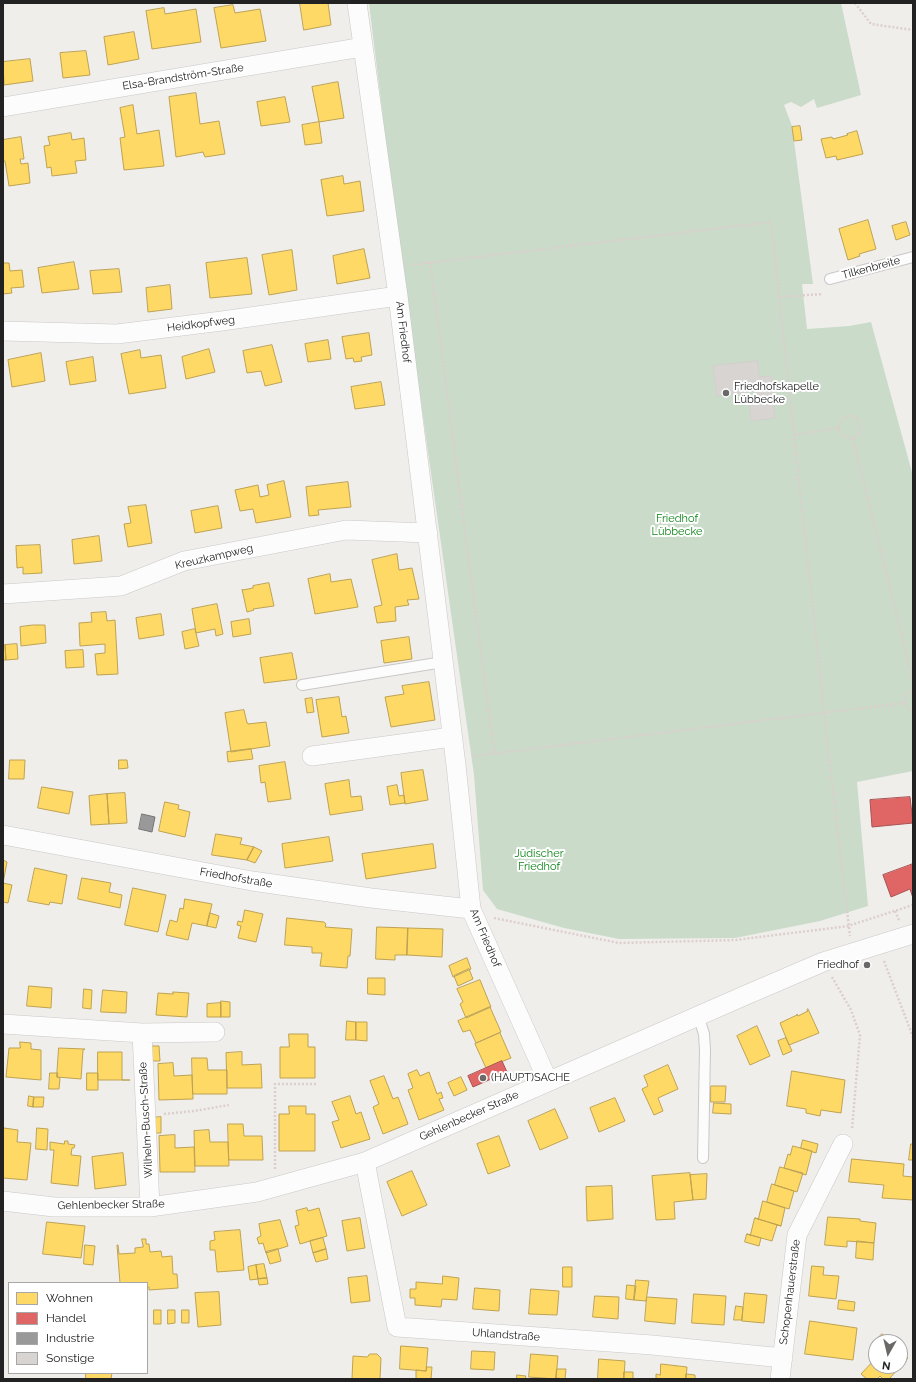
<!DOCTYPE html>
<meta charset="utf-8">
<style>
body{margin:0}
#map{position:relative;width:916px;height:1382px;overflow:hidden;background:#f0eeeb;font-family:Raleway,sans-serif}
canvas{display:block}
.frame{position:absolute;inset:0;border:4px solid #222;pointer-events:none}
.legend{position:absolute;left:8px;top:1282px;width:140px;height:92px;box-sizing:border-box;background:#fff;border:1px solid #a7a7a7;margin:0;padding:5px 7px;list-style:none;font-size:12px;color:#222}
.legend li{display:flex;align-items:center;gap:8px;height:20px}
.legend b{width:20px;border:1px solid #a7a7a7}
.north{position:absolute;left:868px;top:1334px;width:40px;height:40px;box-sizing:border-box;background:#fff;border:1px solid #a7a7a7;border-radius:50%;rotate:188deg;font-size:11px;font-weight:700;line-height:16px;text-align:center;color:#222}
.north::after{content:'';display:block;margin:auto;width:14px;height:18px;background:#6a6968;clip-path:polygon(50% 0,100% 100%,50% 72%,0 100%)}
</style>
<div id="map">
<canvas width="916" height="1382"></canvas>
<div class="frame"></div>
<ul class="legend">
<li><b style="height:11px;background:#ffd966"></b>Wohnen</li>
<li><b style="height:11px;background:#e06666"></b>Handel</li>
<li><b style="height:11px;background:#999"></b>Industrie</li>
<li><b style="height:11px;background:#d7d4d2"></b>Sonstige</li>
</ul>
<div class="north">N</div>
</div>
<script>
const g = document.querySelector('canvas').getContext('2d');
g.lineJoin = 'round';
function paint(path, color) { g.fillStyle = color; g.fill(path, 'evenodd'); }
function trace(path, color, width, dash) { g.strokeStyle = color; g.lineWidth = width; g.lineCap = dash ? 'butt' : 'round'; g.setLineDash(dash || []); g.stroke(path); }
function label(font, color, halo, rows, align = 'center') {
  g.font = font + ' Raleway,sans-serif'; g.lineWidth = 4; g.setLineDash([]); g.textBaseline = 'middle'; g.strokeStyle = halo; g.fillStyle = color; for (const [text, x, y, turn = 0] of rows) {
    g.save(); g.translate(x, y); g.rotate((+turn || 0) * Math.PI / 180); g.textAlign = isNaN(turn) ? turn : align; if (halo) g.strokeText(text, 0, 0); g.fillText(text, 0, 0); g.restore();
  }
}
paint(new Path2D(`
 M369,3H841L861,95L817,108L814,99L801,107L791,102L784,105L792,126L813,284H802L807,329L849,326L871,322L913,476V771L857,782L868,906L820,921L735,938L619,939L564,928L497,909L483,890L474,775L398,241Z`), '#cadbca');
const homes = new Path2D(`
 M300,3H328L331,25L304,30Z
 M233,5L235,13L260,9L266,41L221,48L214,8Z
 M164,8L165,14L196,9L201,42L152,49L146,11Z
 M134,32L139,59L108,65L104,37Z
 M86,51L90,75L63,78L60,53Z
 M30,59L33,81L4,85L3,62Z
 M338,82L344,118L319,122L312,87Z
 M196,93L200,124L219,121L225,154L205,157L203,152L176,157L169,97Z
 M285,97L290,122L261,126L257,102Z
 M133,105L137,134L159,130L164,166L124,170L120,138L125,137L120,108Z
 M319,122L322,143L305,145L302,125Z
 M800,126L802,140L794,141L792,127Z
 M857,131L863,154L837,160L836,156L826,158L821,139L832,137L833,139L848,135L847,134Z
 M71,133L72,140L84,138L86,160L75,161L77,173L52,176L51,167L47,168L44,146L50,145L48,137Z
 M21,137L24,159H20L21,164L28,163L30,183L9,186L5,161H3V140Z
 M343,176L344,184L360,181L364,211L327,216L321,180Z
 M868,220L876,249L859,254L860,256L848,260L839,229Z
 M906,222L910,235L896,240L892,226Z
 M364,249L370,278L337,284L333,256Z
 M292,250L297,290L269,295L262,255Z
 M247,258L252,294L210,298L206,263Z
 M74,262L79,289L42,293L38,268Z
 M3,263H9L10,271L22,270L24,287L11,288L12,293L3,294Z
 M119,269L122,292L93,294L90,271Z
 M170,285L172,309L148,312L146,288Z
 M369,333L372,355L361,357L362,361L354,362L353,358L346,359L342,337Z
 M328,340L331,359L308,362L305,344Z
 M272,345L282,382L265,386L261,371L247,373L243,351Z
 M209,349L215,372L186,379L182,357Z
 M140,350L141,358L161,355L166,388L129,394L121,354Z
 M41,353L45,381L12,387L8,360Z
 M93,357L96,381L70,385L66,362Z
 M381,382L385,405L355,409L351,387Z
 M284,481L291,517L256,523L253,509L240,511L235,490L258,485L260,497L269,495L267,485Z
 M348,482L351,507L318,510L319,515L309,516L306,487Z
 M146,505L152,543L128,547L124,524L131,523L128,507Z
 M218,506L222,528L195,533L191,511Z
 M99,536L102,561L74,564L72,540Z
 M40,545L42,573L23,574V567L17,568L16,546Z
 M397,554L399,570L412,568L419,599L407,600L409,605L395,607L396,621L377,623L374,607L382,605L372,560Z
 M330,574L331,582L351,579L358,607L315,614L308,579Z
 M269,583L274,606L253,609L254,610L247,612L242,589L243,590L253,588V586Z
 M217,604L223,634L216,636L215,629L196,633L192,609Z
 M106,612L107,621L115,620L118,674L97,675L95,654L105,653V644L80,646L79,623L92,622L91,613Z
 M161,614L164,635L139,639L136,618Z
 M249,619L251,634L233,637L231,622Z
 M33,625H45L46,643L21,646L20,627Z
 M195,629L199,646L185,649L182,632Z
 M409,637L412,659L384,663L381,641Z
 M17,644L18,659L6,660L5,645Z
 M3,645H5L6,660H3Z
 M83,650L84,667L66,668L65,651Z
 M292,653L297,679L264,683L260,658Z
 M429,682L435,720L391,727L385,697L404,694L402,686Z
 M339,697L342,717L346,716L349,733L322,737L316,700Z
 M312,698L314,712L307,713L305,699Z
 M244,710L247,723H248V724L266,722L270,746L231,752L225,713Z
 M251,749L253,759L228,762L227,752Z
 M10,760H25L24,779H9Z
 M119,760H127L128,768L119,769Z
 M285,762L291,799L268,802L265,782L261,783L259,766Z
 M423,770L428,800L405,804L401,773Z
 M349,780L351,797L361,796L363,810L330,815L325,784Z
 M397,785L399,796L404,795L405,803L390,805L387,787Z
 M42,787L73,792L69,814L38,808Z
 M125,793L127,823L109,824L107,794Z
 M107,794L109,824L91,825L89,796Z
 M165,802L179,805L178,809L190,812L185,837L159,831Z
 M216,834L242,838L240,844L254,847L247,860L212,855Z
 M329,837L333,861L285,868L282,844Z
 M433,844L436,868L366,879L362,854Z
 M254,847L262,851L255,863L247,860Z
 M3,860L7,862L3,883L12,885L8,903L3,902Z
 M35,868L67,875L62,904L50,902L49,905L28,901Z
 M82,878L111,883L109,892L122,895L120,908L78,899Z
 M133,888L166,895L158,932L125,925Z
 M185,899L212,904L207,926L192,923L188,940L166,935L170,920L177,922L180,908L183,909Z
 M245,910L263,914L256,942L238,938L241,926L237,925L238,921L242,922Z
 M210,913L219,916L216,928L207,926Z
 M287,918L324,922L326,924L325,927L352,929L350,956H348L347,968L320,966L322,953H312V947L285,945Z
 M377,927L408,928L407,955H395V960L376,959Z
 M408,928L443,929L442,957L407,955Z
 M467,958L471,969L453,977L449,966Z
 M469,969L473,979L458,986L454,976Z
 M368,978H385V995L368,994Z
 M480,980L491,1007L466,1018L460,1004L463,1002L457,989Z
 M29,986L52,988L51,1008L27,1006Z
 M84,989L92,990L91,1009L83,1008Z
 M103,990L127,992L126,1013L101,1012Z
 M173,992L189,993L187,1017L156,1015L158,993L173,994Z
 M221,1001L230,1002V1017H221Z
 M221,1003V1017H207V1004Z
 M490,1007L501,1032L476,1043L470,1030L463,1032L458,1021Z
 M808,1009L819,1033L789,1045L780,1023L797,1015V1014L798,1016L808,1011L807,1010Z
 M347,1021L356,1022V1040H346Z
 M356,1022H367V1041L356,1040Z
 M757,1026L770,1056L750,1065L737,1036Z
 M500,1033L511,1058L486,1068L475,1044Z
 M289,1034H308V1047H315V1078H280V1047H289Z
 M786,1038L792,1051L783,1055L778,1041Z
 M20,1042L31,1043V1049L41,1050V1080L6,1077L9,1048H20Z
 M148,1046H159L160,1061H149Z
 M59,1048L85,1049L83,1050L81,1079L57,1077Z
 M98,1052H122V1080H130H98Z
 M242,1052V1065L261,1064L262,1088H227L226,1053Z
 M192,1058H207L208,1070H227V1094H193Z
 M173,1063L174,1076L192,1075L193,1099L159,1100L158,1064Z
 M668,1065L678,1089L658,1098L663,1111L654,1115L642,1089L648,1086L644,1076Z
 M417,1070L420,1076L429,1072L437,1094L441,1092L443,1098L439,1099L444,1110L419,1120L408,1090L413,1088L408,1074Z
 M792,1071L845,1080L841,1113L821,1110L820,1116L806,1113V1109L787,1106Z
 M50,1073H58L57,1077L60,1078L59,1089H49Z
 M87,1073H98V1090H87Z
 M384,1076L393,1099L398,1097L408,1124L383,1134L373,1107L379,1104L370,1081Z
 M461,1077L467,1090L454,1096L448,1083Z
 M711,1086H726L725,1102H711Z
 M29,1096L34,1097L33,1107L28,1106Z
 M350,1096L356,1114L361,1112L370,1139L341,1148L332,1122L339,1120L332,1102Z
 M34,1097H44L43,1107H33Z
 M615,1098L625,1121L599,1132L590,1108Z
 M714,1103L731,1104V1114L713,1113Z
 M289,1106H306V1114H315V1151H279V1114H289Z
 M555,1109L568,1138L540,1150L528,1121Z
 M161,1117V1133H151L150,1118Z
 M228,1124H243L244,1136H262L263,1160H229Z
 M4,1128L18,1130L17,1142L31,1143L27,1180L3,1178Z
 M37,1128L48,1129L47,1150L36,1149Z
 M209,1130L210,1142H228L229,1166H195L194,1131Z
 M175,1135V1148L194,1147L195,1172H160L159,1136Z
 M499,1136L510,1166L488,1174L477,1144Z
 M803,1140L818,1144L816,1153L801,1148Z
 M65,1141H68V1144L75,1145L74,1148H72L71,1155L81,1156L78,1186L51,1183L54,1150H50V1142L64,1144Z
 M911,1144H913V1160H909Z
 M793,1146L812,1151L806,1175L784,1168L788,1154L790,1155Z
 M123,1153L126,1185L95,1189L92,1157Z
 M852,1159L904,1164L903,1176L913,1177V1200L882,1198L884,1185L849,1182Z
 M780,1167L803,1173L797,1192L775,1185Z
 M412,1171L427,1205L402,1216L387,1182Z
 M690,1173L693,1200L674,1202L675,1219L656,1220L652,1176Z
 M707,1174L706,1199L693,1200L690,1175Z
 M772,1184L794,1191L789,1209L767,1202Z
 M612,1186L613,1219L587,1221L586,1187Z
 M763,1201L785,1208L781,1226L755,1218L758,1219Z
 M307,1208L308,1211L319,1208L327,1236L300,1244L295,1226L299,1225L296,1211Z
 M828,1217L860,1219V1221L876,1223L874,1243L847,1241V1247L825,1245Z
 M360,1218L365,1248L347,1251L342,1221Z
 M755,1218L781,1226L777,1225L772,1241L747,1234L750,1235Z
 M280,1220L288,1246L266,1253L263,1243L259,1244L257,1238L261,1236L259,1224Z
 M47,1222L85,1226L81,1258L43,1254Z
 M240,1230L244,1270L217,1272L215,1250H210V1241L215,1240L214,1232Z
 M747,1234L761,1238L759,1246L745,1242Z
 M323,1238L326,1249L313,1253L310,1241Z
 M142,1239H146V1244H149L150,1252L161,1251L162,1257L172,1256L173,1274H177L178,1288L149,1290V1287H147V1283H120L117,1245H118L119,1254L135,1253V1248L143,1247Z
 M857,1241L874,1243L873,1260L856,1258Z
 M85,1245L95,1246L93,1265L84,1264Z
 M278,1249L281,1261L270,1264L266,1252Z
 M326,1249L328,1259L316,1262L313,1253Z
 M264,1264L267,1278L258,1279L256,1265Z
 M256,1265L258,1279L250,1280L248,1267Z
 M812,1266L824,1267L823,1275L839,1276L836,1299L809,1296Z
 M563,1267H572V1287H563Z
 M367,1276L370,1301L351,1303L348,1278Z
 M443,1276L459,1278L457,1300L442,1299L441,1307L415,1305V1298H410V1289H416V1282L442,1284Z
 M267,1278L268,1284L259,1285L258,1279Z
 M636,1280L649,1281L646,1301L634,1300Z
 M627,1285L636,1286L634,1300L626,1299Z
 M475,1288L500,1290L499,1311L473,1309Z
 M531,1289L559,1291L557,1315L529,1314Z
 M219,1292L221,1325L198,1327L195,1293Z
 M745,1293L767,1295L764,1323L742,1321Z
 M694,1294L726,1296L724,1325L692,1323Z
 M595,1296L619,1297L618,1319L593,1317Z
 M647,1297L677,1299L675,1324L645,1321Z
 M839,1300L855,1302L854,1311L838,1309Z
 M736,1306L743,1307L742,1320H734Z
 M154,1310H161V1324H154Z
 M168,1310H175V1323L168,1324Z
 M182,1310H189V1323H182Z
 M810,1321L857,1328L853,1360L805,1354Z
 M882,1334L892,1342H876V1344L874,1343Z
 M401,1346L428,1348L426,1371L400,1369Z
 M900,1350L908,1358L889,1379H883L880,1376L877,1379H867L861,1374L876,1358V1366H900Z
 M472,1351L495,1352L494,1370L471,1369Z
 M370,1354H377L381,1358L380,1379H352L353,1356L367,1357Z
 M531,1354L558,1356L556,1379L529,1377Z
 M599,1359L625,1361L624,1379H598Z
 M661,1364L687,1367L686,1379H656V1374L660,1375Z
 M427,1367H432L431,1379H416V1370L426,1371Z
 M557,1369H566L565,1379L556,1378Z
 M624,1372H633V1379H624Z
 M86,1373H112L111,1379H86Z
 M686,1374L695,1375V1379H686Z
 M517,1375L526,1376L525,1379H517Z`);
paint(homes, '#ffd966');
trace(homes, '#bda252', 1);
const shops = new Path2D(`
 M910,797L913,823L872,827L870,800Z
 M913,864V898L910,889L891,897L883,875Z
 M502,1061L507,1072L473,1087L468,1076Z`);
paint(shops, '#e06666');
trace(shops, '#a75252', 1);
const industry = new Path2D(`
 M142,814L155,817L152,832L139,829Z`);
paint(industry, '#999');
trace(industry, '#757575', 1);
const building = new Path2D(`
 M758,361L759,377L771,376L775,418L751,421L749,402L757,401L756,391L717,396L713,366Z`);
paint(building, '#d7d4d2');
trace(building, '#d3d0cc', 1);
const service = new Path2D(`
 M830,279L913,257
 M302,685L443,662
 M698,1015L704,1034L705,1050L703,1158`);
const minor = new Path2D(`
 M357,3L398,296L456,765L471,909L548,1081
 M3,107L363,47
 M3,331L117,334L222,321L398,296
 M3,594L121,586L184,561L346,530L428,533
 M312,756L452,737
 M3,835L252,881L371,898L471,909
 M3,1024L142,1033L215,1032
 M142,1033L150,1207
 M365,1162L397,1327L652,1345L783,1358
 M3,1201L54,1207H150L257,1192L365,1162L746,995L823,962L913,934
 M780,1379L797,1235L843,1144`);
trace(service, '#c9c8c7', 12);
trace(minor, '#c9c8c7', 20);
trace(new Path2D(`
 M855,3L871,24L913,30
 M430,262L494,753
 M411,265L771,222L824,713L850,936
 M779,297L823,294
 M839 427a11 11 0 1 1 22 0a11 11 0 1 1-22 0Z
 M794,435L839,428
 M853,438L913,681
 M913,690C902,695 902,707 913,712
 M473,756L904,703
 M895,911L899,920
 M494,918L619,943L736,940L848,926L913,905
 M884,961L913,1037
 M832,977L851,1010L860,1035L852,1129
 M164,1114L194,1111L229,1105
 M275,1169V1084H316`), '#dccecd', 2.5, [2, 2]);
trace(service, '#fdfcfc', 10);
trace(minor, '#fdfcfc', 19);
for (const [x, y, r, color] of [
 [726,393,4,"#6a6968"],
 [867,965,4,"#6a6968"],
 [483,1078,4,"#6a6968"]
]) { const dot = new Path2D(); dot.arc(x, y, r, 0, 2 * Math.PI); g.fillStyle = color; g.fill(dot); trace(dot, '#fff', 1.5); }
label('11px', '#222', '#fff', [
 ["Elsa-Brandström-Straße",183,77,-9],
 ["Tilkenbreite",871,268,-15],
 ["Heidkopfweg",201,324,-7],
 ["Am Friedhof",403,332,83],
 ["Kreuzkampweg",214,557,-13],
 ["Friedhofstraße",236,878,10],
 ["Am Friedhof",485,938,67],
 ["Gehlenbecker Straße",469,1116,-24],
 ["Wilhelm-Busch-Straße",146,1120,-93],
 ["Gehlenbecker Straße",111,1205,-1],
 ["Schopenhauerstraße",790,1292,-83],
 ["Uhlandstraße",506,1335,4]
]);
label('11px', '#222', '#fff', [
 ["Friedhofskapelle",734,387],
 ["Lübbecke",734,400],
 ["Friedhof",859,965,"right"],
 ["(HAUPT)SACHE",491,1078]
], 'left');
label('11px', '#0c8416', '#fff', [
 ["Friedhof",677,519],
 ["Lübbecke",677,532],
 ["Jüdischer",539,854],
 ["Friedhof",539,867]
]);
</script>
